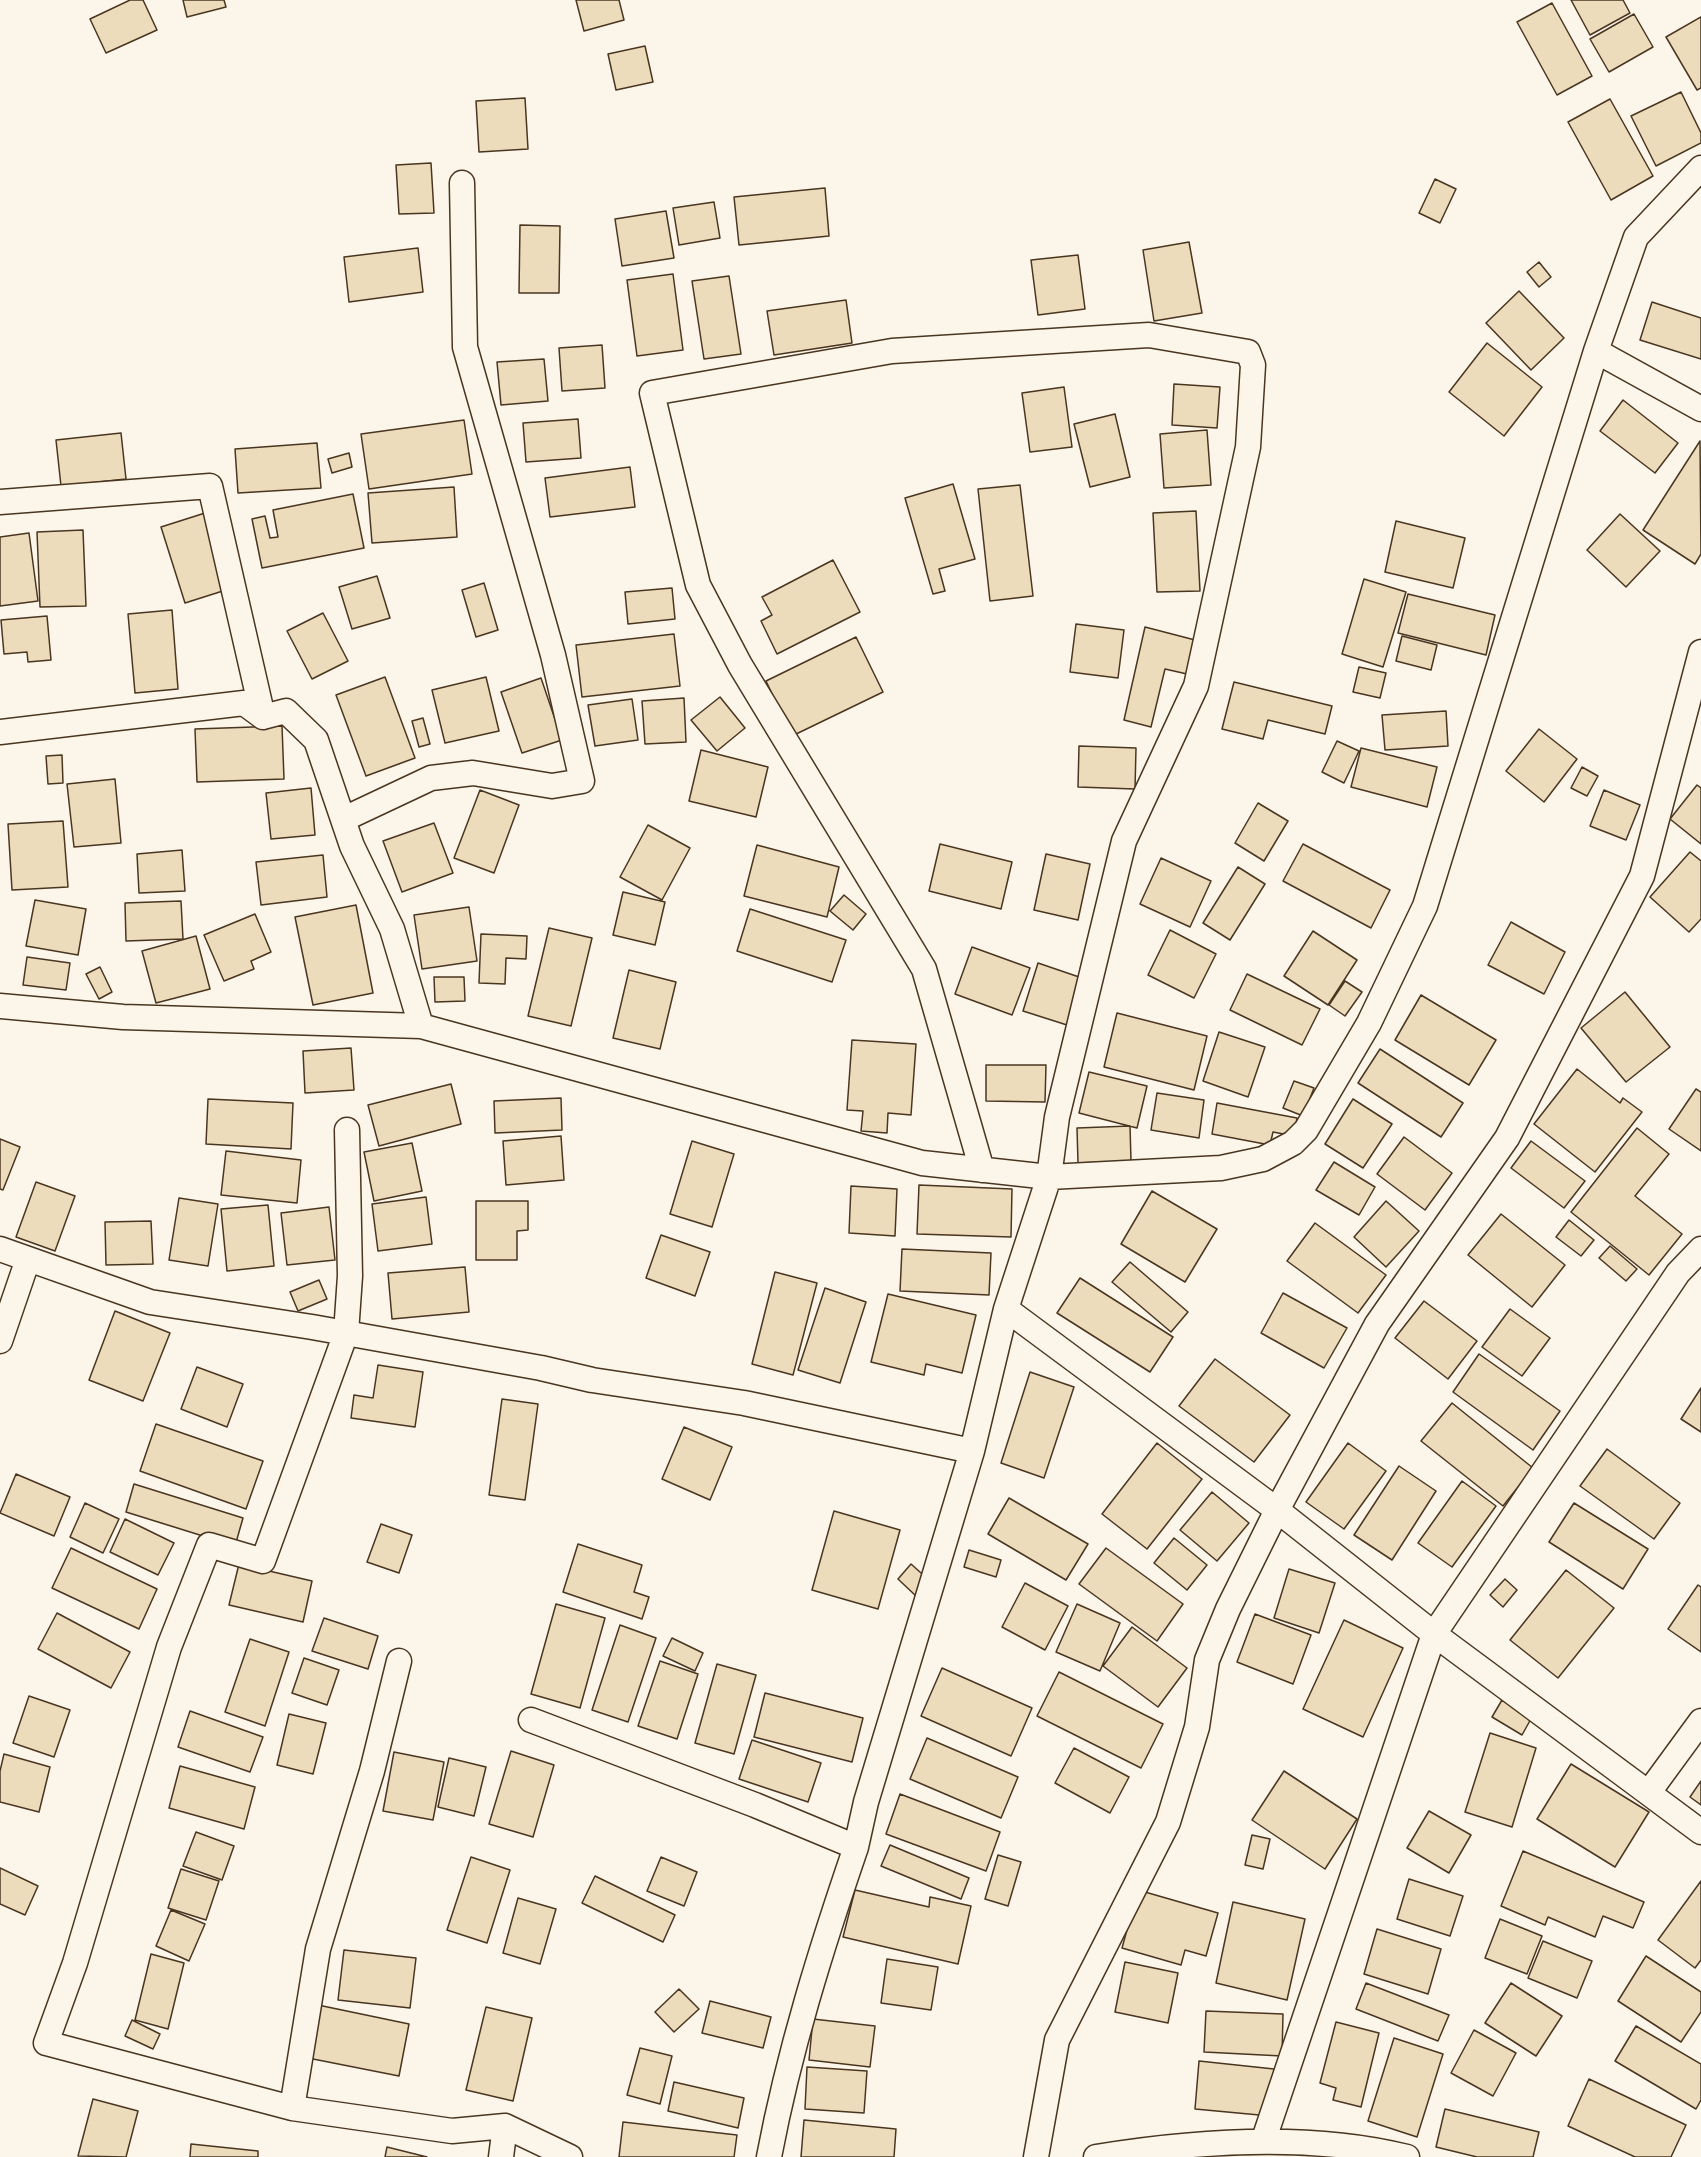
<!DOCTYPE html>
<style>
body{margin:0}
canvas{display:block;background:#fbf6e9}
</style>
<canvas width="1701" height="2157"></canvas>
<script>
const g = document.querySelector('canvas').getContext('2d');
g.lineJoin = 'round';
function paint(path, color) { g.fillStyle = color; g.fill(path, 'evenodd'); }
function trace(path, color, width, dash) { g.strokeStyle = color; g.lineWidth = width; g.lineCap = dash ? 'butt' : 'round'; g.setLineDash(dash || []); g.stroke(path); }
const building = new Path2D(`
 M130,0H143L157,30L106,53L90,19Z
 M183,0H224L226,7L187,17Z
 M576,0H619L624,20L584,31Z
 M1571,0H1623L1630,13L1590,35Z
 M1552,3L1592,76L1557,95L1517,22Z
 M1634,14L1653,47L1609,72L1590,39Z
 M1701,17V88L1697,90L1666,37Z
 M645,46L653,82L616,90L608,54Z
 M1681,92L1701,133V143L1656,166L1631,116Z
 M525,98L528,149L479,152L476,101Z
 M1610,99L1653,176L1611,200L1568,122Z
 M431,163L434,213L399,214L396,165Z
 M1435,179L1456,189L1440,223L1419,213Z
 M825,188L829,236L739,245L734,197Z
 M714,202L720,238L679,245L673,208Z
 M666,211L674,258L622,266L615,219Z
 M520,225L560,226L559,293H519Z
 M1189,242L1202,313L1154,321L1143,250Z
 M418,248L423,292L349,302L344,257Z
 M1078,255L1085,309L1038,315L1031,260Z
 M1539,262L1551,277L1539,287L1527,272Z
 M673,274L683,350L637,356L627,280Z
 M729,276L741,354L704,359L692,281Z
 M1519,291L1564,338L1531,370L1486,323Z
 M846,300L852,343L774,355L767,311Z
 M1652,302L1701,318V359L1640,340Z
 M1487,343L1542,387L1504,436L1449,392Z
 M602,345L605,388L562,391L559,348Z
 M544,359L548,401L501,405L497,362Z
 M1174,384L1220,387L1217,428L1172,425Z
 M1064,387L1072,447L1030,452L1022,393Z
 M1623,400L1678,443L1655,473L1600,431Z
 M1115,414L1130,477L1090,487L1074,424Z
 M578,419L581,458L526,462L523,423Z
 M464,420L472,474L369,489L361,434Z
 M1207,430L1211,485L1164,488L1160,434Z
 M121,433L126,479L61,486L56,440Z
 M1700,441L1701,554L1695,564L1643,530Z
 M317,443L321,488L238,493L235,449Z
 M349,453L352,467L332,473L328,459Z
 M630,467L635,507L550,517L545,478Z
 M953,484L975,559L939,569L945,591L933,594L905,498Z
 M1020,485L1033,596L990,601L978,489Z
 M454,487L457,537L372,543L368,493Z
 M353,494L364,548L262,568L252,519L265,516L270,538L278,537L273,510Z
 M1196,511L1200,591L1157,592L1153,513Z
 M205,513L229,589L185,603L161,527Z
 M1620,514L1660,551L1626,587L1587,550Z
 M1396,521L1465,538L1453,588L1385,572Z
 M83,530L86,606L40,607L37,532Z
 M29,533L38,601L0,606V537Z
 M833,560L860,612L777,654L761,621L772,615L762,597Z
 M377,576L390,618L352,629L339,587Z
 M1364,579L1406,592L1383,667L1342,654Z
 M484,583L498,630L476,637L462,590Z
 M672,588L675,619L628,624L625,592Z
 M1408,594L1495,615L1486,655L1398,633Z
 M172,610L178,689L135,693L128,614Z
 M323,613L348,661L312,679L287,631Z
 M47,616L51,660L28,662L27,652L4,654L1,620Z
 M1076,624L1124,630L1118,678L1070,672Z
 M1145,627L1195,640L1187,674L1165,669L1151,727L1124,720Z
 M674,634L680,686L582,697L576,645Z
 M1402,636L1437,645L1431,670L1396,661Z
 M856,637L883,692L792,736L766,681Z
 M1359,667L1386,673L1380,698L1353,692Z
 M385,677L415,758L366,776L336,695Z
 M486,677L499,731L445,743L432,690Z
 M541,678L562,740L522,753L501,692Z
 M1234,682L1332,706L1325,734L1268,720L1263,739L1222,729Z
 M720,697L745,728L717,751L691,720Z
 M684,698L686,742L645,744L642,701Z
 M632,699L638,740L595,746L588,705Z
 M1446,711L1448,746L1385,750L1382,715Z
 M423,718L430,744L419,747L412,721Z
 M282,726L284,779L197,782L195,729Z
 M1539,729L1577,759L1544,802L1506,771Z
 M1337,741L1359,751L1344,783L1322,772Z
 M1079,746L1136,748L1135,789L1078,787Z
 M1361,748L1437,767L1427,807L1351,787Z
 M701,750L768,767L756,817L689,801Z
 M62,755L63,783L48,784L46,756Z
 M1582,767L1598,776L1587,796L1571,788Z
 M115,779L121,843L74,847L67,784Z
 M1697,785L1701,788V844L1670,819Z
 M311,788L315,835L271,839L266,793Z
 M480,790L519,805L494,873L454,858Z
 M1604,790L1640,805L1626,840L1590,826Z
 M1258,803L1288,821L1264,861L1235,843Z
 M63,821L68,887L12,890L8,824Z
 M434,823L453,873L402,892L383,841Z
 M648,825L690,848L662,900L620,877Z
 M940,844L1012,862L1001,909L929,891Z
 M1303,844L1390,890L1371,928L1283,881Z
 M757,845L839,867L827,917L744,896Z
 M182,850L185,891L139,893L137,854Z
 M1690,852L1701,861V919L1689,932L1650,897Z
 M1046,854L1090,864L1078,920L1034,910Z
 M323,855L327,897L261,905L256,862Z
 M1161,858L1211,881L1190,927L1140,904Z
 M1238,867L1265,884L1230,940L1203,923Z
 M623,892L665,902L655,945L613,935Z
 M844,895L866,914L853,930L830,911Z
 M35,900L86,909L78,955L26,946Z
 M181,901L183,939L126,941L125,903Z
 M356,905L373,993L313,1005L295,917Z
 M469,907L477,961L422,969L414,915Z
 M750,909L846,940L832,982L737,951Z
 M255,914L271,952L251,961L254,969L224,981L204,935Z
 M1511,922L1565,952L1544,994L1488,965Z
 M549,928L592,938L571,1026L528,1016Z
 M1170,930L1216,954L1194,998L1148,975Z
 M1313,931L1357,960L1328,1005L1284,976Z
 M481,934L527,936L526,959L506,958L505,984L479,983Z
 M196,936L210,989L156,1003L142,951Z
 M972,947L1030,968L1012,1015L955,994Z
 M27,957L70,963L66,990L23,985Z
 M1038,963L1082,978L1067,1025L1023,1011Z
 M100,967L112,992L99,999L86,974Z
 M629,970L676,982L660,1049L613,1038Z
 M1247,974L1320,1009L1302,1045L1230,1010Z
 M434,977H464L465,1001L435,1002Z
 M1345,981L1362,992L1345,1016L1329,1005Z
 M1625,992L1670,1047L1626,1082L1581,1028Z
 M1421,995L1496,1040L1469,1085L1395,1040Z
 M1117,1013L1207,1036L1194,1090L1104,1067Z
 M1219,1032L1265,1047L1248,1097L1203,1081Z
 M852,1040L916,1044L911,1115L888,1113L887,1133L861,1131L863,1111L847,1110Z
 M351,1048L354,1090L305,1093L303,1051Z
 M1380,1049L1463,1103L1441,1137L1358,1083Z
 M986,1065H1046L1045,1102L986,1101Z
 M1577,1069L1620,1103L1623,1098L1642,1112L1595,1172L1534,1124Z
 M1089,1072L1147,1086L1137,1128L1079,1113Z
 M1294,1081L1314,1088L1303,1116L1283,1108Z
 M451,1084L461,1124L379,1146L368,1105Z
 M1696,1089L1701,1092V1151L1669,1129Z
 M1157,1093L1204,1100L1199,1138L1151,1130Z
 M561,1098L562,1130L495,1133L494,1101Z
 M208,1099L293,1103L291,1149L206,1144Z
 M1353,1099L1392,1124L1363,1168L1325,1144Z
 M1217,1103L1297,1118L1294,1136L1273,1132L1270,1145L1212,1134Z
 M1130,1126L1131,1161L1078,1163L1077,1128Z
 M1637,1128L1669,1154L1635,1196L1682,1234L1649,1275L1571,1212Z
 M561,1136L564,1180L506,1185L503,1141Z
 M1404,1137L1452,1173L1425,1210L1377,1174Z
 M0,1139L20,1147L3,1190L0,1189Z
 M692,1141L734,1154L712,1227L670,1214Z
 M1531,1141L1585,1181L1564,1208L1511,1168Z
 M412,1143L422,1191L374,1201L364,1152Z
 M226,1151L301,1160L297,1203L221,1195Z
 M1334,1162L1375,1187L1359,1215L1316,1190Z
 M36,1182L75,1196L55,1251L16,1237Z
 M919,1185L1012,1189L1011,1237L917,1234Z
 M851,1186L897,1189L895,1236L849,1233Z
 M1152,1191L1217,1229L1185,1282L1121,1244Z
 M426,1197L432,1244L378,1251L372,1204Z
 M179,1198L218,1204L208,1266L169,1260Z
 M476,1201H528V1230L517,1231V1260H476Z
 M1386,1201L1419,1231L1386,1267L1354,1237Z
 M268,1205L274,1266L227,1271L221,1209Z
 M329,1207L335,1260L287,1265L281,1213Z
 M1501,1214L1565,1265L1532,1307L1468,1255Z
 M1569,1220L1594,1240L1581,1256L1556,1237Z
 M151,1221L153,1264L106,1265L105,1222Z
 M1315,1223L1386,1275L1358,1313L1287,1261Z
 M661,1235L710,1252L695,1296L646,1278Z
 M1610,1246L1637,1269L1626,1281L1599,1258Z
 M902,1249L991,1253L989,1295L900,1291Z
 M1130,1262L1188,1312L1171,1332L1112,1282Z
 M465,1267L469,1312L392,1319L388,1273Z
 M775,1272L817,1283L793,1375L752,1364Z
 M1080,1278L1173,1337L1150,1372L1057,1313Z
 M319,1280L327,1299L298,1311L290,1292Z
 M825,1288L866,1302L840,1383L798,1370Z
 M1283,1293L1347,1328L1324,1368L1261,1333Z
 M888,1294L976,1315L962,1373L926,1364L924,1375L871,1362Z
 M1424,1301L1477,1341L1448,1379L1395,1338Z
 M1510,1309L1550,1338L1522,1376L1482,1347Z
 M115,1311L170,1333L143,1401L89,1380Z
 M1479,1354L1560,1411L1533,1450L1453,1392Z
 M1215,1359L1290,1415L1254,1462L1179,1406Z
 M378,1365L423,1372L415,1427L351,1418L354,1395L373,1398Z
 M197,1367L243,1384L227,1427L181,1409Z
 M1030,1372L1074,1387L1044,1478L1001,1463Z
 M1701,1388V1432L1681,1419Z
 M502,1399L538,1404L525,1500L489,1495Z
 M1452,1403L1533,1468L1503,1506L1421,1441Z
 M156,1424L263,1461L246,1509L140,1471Z
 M684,1427L732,1447L710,1500L662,1479Z
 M1157,1443L1202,1479L1147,1549L1102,1514Z
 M1348,1443L1386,1471L1344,1529L1306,1502Z
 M1607,1449L1680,1503L1654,1539L1580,1486Z
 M1399,1466L1436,1491L1392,1560L1354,1535Z
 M16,1474L70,1497L54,1536L0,1513Z
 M1462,1481L1496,1506L1452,1567L1418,1543Z
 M134,1484L243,1518L235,1546L126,1512Z
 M1212,1492L1249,1523L1217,1561L1180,1530Z
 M1009,1498L1088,1544L1066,1580L988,1534Z
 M85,1503L119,1519L103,1553L70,1537Z
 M1574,1503L1648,1549L1623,1589L1549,1542Z
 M834,1511L900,1530L878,1609L812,1590Z
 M125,1519L174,1543L158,1575L110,1552Z
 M381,1524L412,1535L399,1573L367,1562Z
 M1174,1538L1207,1565L1187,1590L1154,1563Z
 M578,1544L642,1565L634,1592L649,1597L642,1619L563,1592Z
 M71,1548L157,1589L139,1629L52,1588Z
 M1106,1548L1183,1604L1157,1641L1079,1584Z
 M969,1550L1001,1560L996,1577L964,1567Z
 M239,1564L312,1581L303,1622L229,1605Z
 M911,1564L930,1581L916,1596L898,1579Z
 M1289,1569L1335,1583L1319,1633L1274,1618Z
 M1566,1570L1614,1608L1558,1678L1510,1640Z
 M1505,1579L1517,1590L1503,1607L1490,1595Z
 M1025,1583L1068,1606L1045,1650L1002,1627Z
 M1698,1585L1701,1587V1652L1668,1629Z
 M556,1604L605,1618L580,1708L531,1694Z
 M1077,1604L1120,1623L1100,1671L1056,1652Z
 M57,1613L130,1652L111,1688L38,1649Z
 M1255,1614L1311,1635L1293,1684L1237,1662Z
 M324,1618L378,1636L368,1669L312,1651Z
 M1344,1620L1403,1648L1363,1737L1303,1709Z
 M620,1625L656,1638L628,1722L592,1710Z
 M1132,1627L1187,1668L1158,1707L1103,1666Z
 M672,1638L703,1653L695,1671L663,1656Z
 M250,1639L289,1652L265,1726L225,1712Z
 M304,1658L339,1670L327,1705L292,1693Z
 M660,1661L698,1674L677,1739L638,1726Z
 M717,1664L756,1675L734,1754L695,1743Z
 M942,1668L1032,1708L1011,1756L921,1716Z
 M1059,1672L1163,1724L1141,1768L1037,1716Z
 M765,1693L863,1718L852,1762L754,1737Z
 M29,1696L70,1710L54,1757L13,1743Z
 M1502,1700L1532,1717L1522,1735L1492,1717Z
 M190,1711L263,1737L250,1772L178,1747Z
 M289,1714L326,1723L313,1774L277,1765Z
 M1490,1733L1536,1748L1512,1827L1465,1812Z
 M927,1738L1018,1777L1001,1818L910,1779Z
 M752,1740L821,1763L808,1802L739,1779Z
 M1074,1748L1129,1777L1110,1813L1055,1783Z
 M511,1751L554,1765L533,1837L489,1824Z
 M394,1752L444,1762L433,1820L383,1811Z
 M4,1754L50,1767L39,1812L0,1802V1771Z
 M449,1758L486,1767L474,1816L438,1807Z
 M1571,1764L1649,1812L1615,1867L1537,1819Z
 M180,1766L255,1787L244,1829L169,1808Z
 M1284,1771L1357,1819L1325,1869L1252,1820Z
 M1701,1781V1805L1690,1797Z
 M900,1794L1000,1832L986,1871L886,1834Z
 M1429,1811L1471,1835L1449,1873L1407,1848Z
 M196,1832L234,1846L222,1880L183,1866Z
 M1252,1835L1270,1839L1263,1869L1245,1865Z
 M890,1845L969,1878L961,1899L881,1866Z
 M1523,1851L1644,1902L1633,1928L1603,1916L1595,1937L1548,1917L1545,1925L1501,1906Z
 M998,1855L1021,1862L1008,1906L985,1899Z
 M471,1857L510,1870L487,1943L447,1930Z
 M661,1857L697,1872L684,1906L647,1891Z
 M0,1868L38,1886L25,1915L0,1904Z
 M181,1869L219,1881L206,1920L168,1908Z
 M595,1876L675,1915L663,1942L582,1903Z
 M1409,1879L1463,1896L1450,1936L1397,1919Z
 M1701,1881V1960L1695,1968L1658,1940Z
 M855,1890L929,1907L930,1897L971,1906L958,1964L843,1937Z
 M1138,1890L1218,1913L1206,1956L1185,1950L1181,1965L1122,1948Z
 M518,1898L556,1909L540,1964L503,1953Z
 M1233,1902L1305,1919L1287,2000L1216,1983Z
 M171,1910L205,1924L189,1961L156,1946Z
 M1500,1919L1542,1936L1527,1974L1485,1958Z
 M1377,1929L1441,1949L1428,1994L1364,1974Z
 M1543,1941L1592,1961L1577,1998L1528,1978Z
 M344,1950L416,1958L410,2008L338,2000Z
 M151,1954L184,1963L168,2029L135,2020Z
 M1646,1956L1701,1992V2012L1681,2042L1618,2001Z
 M887,1959L938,1967L931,2010L881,2003Z
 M1125,1962L1178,1973L1168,2023L1115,2012Z
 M1366,1983L1449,2015L1438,2041L1356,2009Z
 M1511,1983L1562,2016L1536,2056L1485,2023Z
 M679,1989L699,2009L674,2032L655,2012Z
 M710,2001L771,2017L763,2048L702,2033Z
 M318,2005L409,2024L399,2076L308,2058Z
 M486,2007L532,2018L513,2101L466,2090Z
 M1206,2011L1283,2014L1282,2056L1204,2052Z
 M813,2019L875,2026L870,2067L809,2060Z
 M132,2020L160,2034L153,2049L125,2036Z
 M1336,2022L1379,2033L1361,2107L1333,2100L1336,2088L1320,2083Z
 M1636,2026L1701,2064V2100L1696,2109L1615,2061Z
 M1474,2030L1516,2053L1493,2096L1451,2073Z
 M1394,2038L1443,2054L1417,2137L1368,2121Z
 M640,2048L672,2056L660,2104L627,2095Z
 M1199,2061L1274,2069L1270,2116L1195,2109Z
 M807,2067L867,2071L864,2113L805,2109Z
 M1589,2079L1686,2125L1671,2157H1635L1568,2126Z
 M674,2082L744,2098L738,2128L668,2111Z
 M93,2099L138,2111L126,2157L78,2156Z
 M1445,2109L1539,2132L1533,2157H1477L1436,2147Z
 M804,2120L896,2129L894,2157H801Z
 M623,2122L737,2135L734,2157H619Z
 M191,2144L258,2151V2157H190Z
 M387,2147L427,2157H385Z`);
paint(building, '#ecdcbc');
trace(building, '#4a3520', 1.5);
const street = new Path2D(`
 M1596,351L1701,409
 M0,502L210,486L263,717
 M0,732L244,703L263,717L286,711L316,740L352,846L392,929L421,1026
 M344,819L431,778L473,773L552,786L582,781L553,655L465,347L462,183
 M0,1006L123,1017L421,1026L922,1163L1049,1177L1221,1168L1263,1159L1293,1143L1306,1130L1369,1023L1425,906L1596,351L1636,237L1701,168
 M347,1130L350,1276L346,1333L263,1561L209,1545L169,1647L75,1963L46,2043L292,2108L452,2131L505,2126
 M0,1249L150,1302L312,1327L541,1368L592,1380L744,1403L972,1451
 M1006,1309L1277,1510L1434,1634L1701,1832
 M0,1341L28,1259
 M531,1720L755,1805L856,1847C821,1949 789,2051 769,2157
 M1649,1792L1701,1721
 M856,1847L866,1802L972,1451L1006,1309L1049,1177L1057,1117L1124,841L1196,686L1248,447L1253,365L1248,352L1149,335L892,351L652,393L698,585L740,665L924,969L982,1170
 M292,2108L318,1949L372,1771L399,1661
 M1263,2142L1434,1634L1678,1273L1701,1249
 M501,2157L505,2126L570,2157
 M1036,2157L1057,2040L1168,1822L1197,1727L1207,1660L1228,1609L1277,1510L1377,1324L1507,1138L1642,876L1701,652
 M1096,2157C1194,2141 1311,2133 1407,2157`);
trace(street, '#4a3520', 27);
trace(street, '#fbf6e9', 24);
</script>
